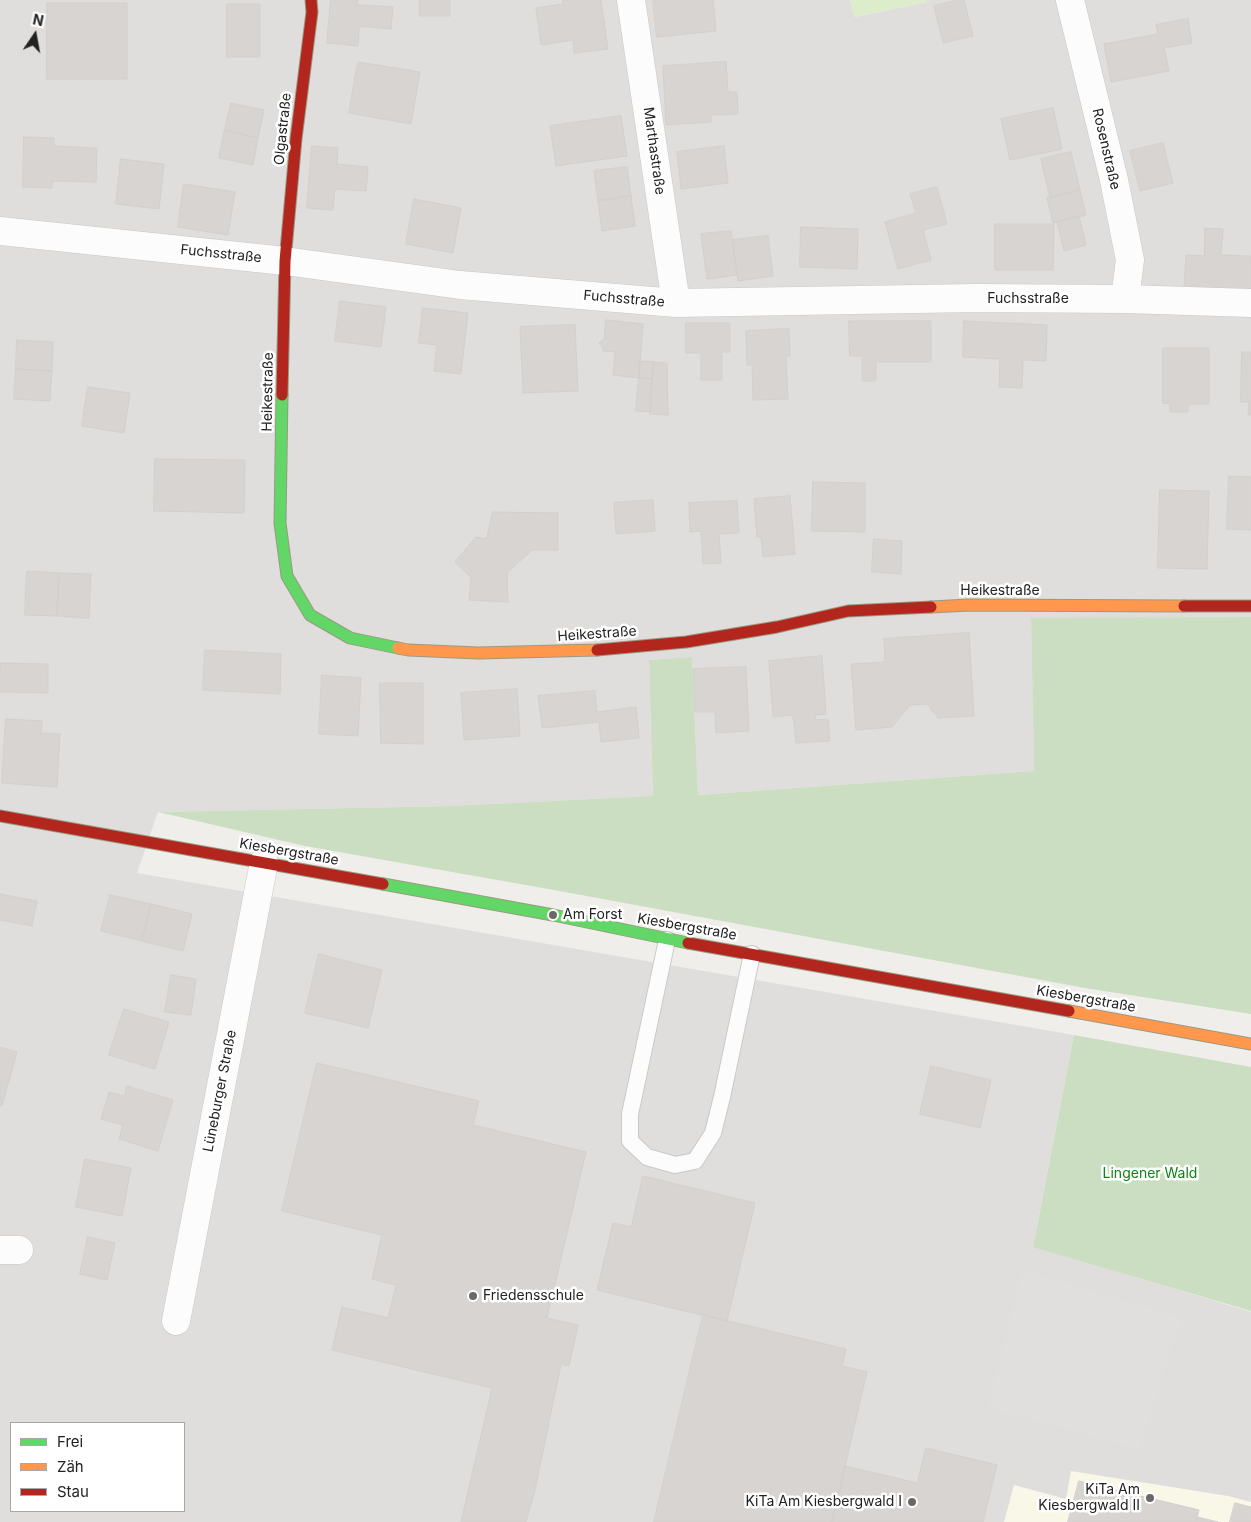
<!DOCTYPE html>
<meta charset="utf-8">
<style>
body{margin:0}
#map{position:relative;width:1251px;height:1522px;overflow:hidden;background:#f0eeeb;font-family:Inter,sans-serif}
canvas{display:block}
.legend{position:absolute;left:10px;top:1422px;width:175px;height:90px;box-sizing:border-box;background:#fff;border:1px solid #a7a7a7;margin:0;padding:6px 9px;list-style:none;font-size:15px;color:#222}
.legend li{display:flex;align-items:center;gap:10px;height:25px}
.legend b{width:25px;border:1px solid #a7a7a7}
.north{position:absolute;left:10px;top:10px;width:50px;height:50px;-webkit-text-stroke:4px #fff;paint-order:stroke;rotate:12deg;font-size:14px;font-weight:700;line-height:20px;text-align:center;color:#222}
.north::after{content:'';display:block;margin:auto;width:18px;height:22px;background:#222;clip-path:polygon(50% 0,100% 100%,50% 72%,0 100%)}
</style>
<div id="map">
<canvas width="1251" height="1522"></canvas>
<ul class="legend">
<li><b style="height:6px;background:#63d668"></b>Frei</li>
<li><b style="height:6px;background:#ff974d"></b>Zäh</li>
<li><b style="height:6px;background:#b3261e"></b>Stau</li>
</ul>
<div class="north">N</div>
</div>
<script>
const g = document.querySelector('canvas').getContext('2d');
g.lineJoin = 'round';
function paint(path, color) { g.fillStyle = color; g.fill(path, 'evenodd'); }
function trace(path, color, width, dash) { g.strokeStyle = color; g.lineWidth = width; g.lineCap = dash ? 'butt' : 'round'; g.setLineDash(dash || []); g.stroke(path); }
function label(font, color, halo, rows, align = 'center') {
  g.font = font + ' Inter,sans-serif'; g.lineWidth = 5; g.setLineDash([]); g.textBaseline = 'middle'; g.strokeStyle = halo; g.fillStyle = color; for (const [text, x, y, turn = 0] of rows) {
    g.save(); g.translate(x, y); g.rotate((+turn || 0) * Math.PI / 180); g.textAlign = isNaN(turn) ? turn : align; if (halo) g.strokeText(text, 0, 0); g.fillText(text, 0, 0); g.restore();
  }
}
paint(new Path2D(`
 M0,0H850L855,17L927,2V0H1251V617L1031,619L1034,771L698,795L692,657L649,660L653,796L452,806L158,812L137,873L1074,1035L1033,1246L1251,1312V1522H0ZM11,1423H184V1511H11Z`), '#dfdedc');
paint(new Path2D(`
 M1071,1471L1228,1496L1251,1502V1522H1004L1014,1485L1066,1499Z`), '#f8f7e8');
paint(new Path2D(`
 M850,0H927V2L854,17Z`), '#ddeccb');
paint(new Path2D(`
 M1251,617V1014L1085,988L554,890L305,846L158,812L452,806L653,796L649,660L692,657L698,795L1034,771L1031,618Z
 M1074,1035L1251,1067V1311L1033,1247Z`), '#cbdec1');
paint(new Path2D(`
 M1022,1270L1182,1318L1139,1449L988,1408Z`), '#e0dfde');
const building = new Path2D(`
 M331,0H358L357,5L393,7L391,29L359,26L358,46L327,43Z
 M420,0H450V16H420Z
 M563,0H601L608,49L574,53L573,40L541,45L536,8L563,4Z
 M653,0H713L716,31L657,37Z
 M958,0H964L973,36L943,43L934,6Z
 M47,3H127V79H47Z
 M227,4H260V57H227Z
 M1188,19L1192,43L1164,48L1169,71L1111,82L1104,44L1158,34L1156,25Z
 M358,62L420,72L411,124L349,113Z
 M726,62L728,92H737L738,114L711,115V122L666,125L663,66Z
 M231,103L264,110L258,138L225,130Z
 M1053,108L1062,149L1010,160L1001,119Z
 M621,116L627,156L556,166L550,126Z
 M225,130L258,138L253,165L219,158Z
 M24,137L54,138V146L97,148L96,182L52,181V188L23,187Z
 M1163,143L1173,183L1140,191L1130,151Z
 M312,146L338,148L337,164L368,167L366,191L335,189L333,210L307,208Z
 M724,146L728,183L681,189L677,152Z
 M1071,152L1080,190L1050,198L1041,159Z
 M121,159L164,164L159,209L116,204Z
 M627,167L631,196L598,201L594,171Z
 M184,184L235,192L228,235L178,227Z
 M937,187L947,224L923,230L931,260L898,269L885,222L916,213L910,194Z
 M1080,190L1086,215L1053,223L1047,198Z
 M631,196L635,226L602,231L598,201Z
 M414,199L461,208L453,253L406,244Z
 M1079,216L1086,245L1064,251L1057,222Z
 M995,224H1054L1053,270H995Z
 M801,227L858,229L857,269L800,267Z
 M1205,228L1223,229L1221,255L1251,256V291L1184,289L1186,255L1204,256Z
 M731,231L737,275L707,279L701,234Z
 M768,236L773,276L738,281L733,240Z
 M340,301L386,307L381,347L335,341Z
 M423,308L468,313L461,374L434,371L437,345L419,343Z
 M606,320L643,324L639,378L613,375L615,352L603,351V348L599,343L604,339Z
 M849,321H931V362H876V381H862V356H850Z
 M964,321L1047,325L1046,361L1023,360L1022,388L999,387L1000,359L963,357Z
 M686,323H730V352H722V380H701V353H686Z
 M575,325L578,391L523,393L520,327Z
 M789,329L790,356H786L788,399L753,400L752,365H747L746,331Z
 M17,340L53,342L52,371L16,369Z
 M1163,348H1209V404H1188V412H1170V404L1163,403Z
 M1242,352H1251V415H1248L1249,402H1241Z
 M640,361L654,362L652,379L639,378Z
 M654,362L667,363L668,415L650,414Z
 M16,369L52,371L50,401L14,399Z
 M639,378L652,379L650,412L636,411Z
 M88,387L130,393L124,433L82,426Z
 M155,459L245,460L244,513L154,511Z
 M1229,476L1251,477V530L1227,529Z
 M813,482L865,483V532L812,531Z
 M1160,490L1209,491L1207,569L1158,568Z
 M790,496L795,554L763,557L761,537H757L754,499Z
 M653,500L655,531L616,534L614,503Z
 M737,501L739,533L719,534L721,563L703,564L701,531L690,532L689,503Z
 M493,512L558,513V550H532L507,573L508,602L469,600L471,577L455,562L476,537L486,539Z
 M874,539L902,541L901,574L872,572Z
 M27,571L59,573L57,616L25,615Z
 M59,573L91,574L89,618L57,616Z
 M969,633L974,716L938,718L927,704L910,705L892,727L856,730L851,664L885,662L884,639Z
 M205,650L281,654L280,694L203,690Z
 M822,656L826,714L815,715L816,720L828,719L830,741L796,743L793,715L773,717L769,661Z
 M1,663L48,664V693L0,692Z
 M746,667L749,731L716,733L715,712H695L693,669Z
 M322,675L361,678L358,736L319,734Z
 M380,683H423V744L381,743Z
 M517,689L520,736L464,740L461,693Z
 M595,691L597,712L636,707L639,738L601,742L599,722L542,728L538,696Z
 M6,719L42,721L41,733L60,734L57,787L2,783Z
 M0,894L37,901L32,926L0,920Z
 M110,895L151,904L142,941L101,931Z
 M151,904L192,914L183,951L142,941Z
 M319,954L382,970L368,1028L305,1013Z
 M171,975L196,979L191,1015L165,1012Z
 M124,1009L169,1022L155,1069L109,1055Z
 M0,1047L17,1052L2,1106L0,1105Z
 M317,1063L479,1101L473,1125L586,1152L547,1318L578,1325L569,1366L561,1364L535,1490L526,1522H461L492,1388L332,1350L342,1307L388,1318L396,1285L372,1279L382,1235L282,1211Z
 M931,1066L991,1080L980,1128L920,1114Z
 M127,1086L173,1100L158,1151L119,1139L123,1125L101,1119L109,1092L124,1096Z
 M85,1159L131,1168L122,1216L76,1207Z
 M643,1176L755,1203L727,1321L597,1290L613,1223L631,1227Z
 M88,1237L115,1243L107,1280L80,1274Z
 M703,1315L846,1349L842,1366L867,1372L832,1522H654Z
 M926,1448L997,1465L983,1522H832L845,1466L917,1483Z
 M1079,1481L1199,1510L1196,1522H1068Z
 M1235,1503L1251,1507V1522H1230Z
 M1198,1517L1218,1522H1196Z`);
paint(building, '#d7d4d2');
trace(building, '#d3d0cc', 1);
const lane = new Path2D(`
 M667,940L630,1114V1141L647,1157L675,1165L695,1161L713,1133L722,1097L752,954`);
const street = new Path2D(`
 M631,0L676,303
 M1070,0L1114,180L1130,260L1125,299
 M0,231L285,261L460,285L676,303L976,298L1125,299L1251,303
 M0,1250H19
 M176,1321L264,862`);
const fast = new Path2D(`
 M282,395L280,523L287,576L310,615L350,638L398,648
 M383,884L553,915L688,943`);
const slow = new Path2D(`
 M931,607L969,605L1184,606
 M398,648L408,650L478,653L597,650
 M1069,1011L1251,1044`);
const jam = new Path2D(`
 M282,395L285,261L296,139L312,12L311,0
 M1184,606H1251
 M597,650L686,642L777,627L848,611L931,607
 M0,816L383,884
 M688,943L1069,1011`);
trace(lane, '#c9c8c7', 18);
trace(street, '#c9c8c7', 29);
trace(fast, '#999a82', 13);
trace(slow, '#999a82', 13);
trace(jam, '#999a82', 13);
trace(lane, '#fdfcfc', 16);
trace(street, '#fdfcfc', 28);
trace(fast, '#63d668', 11);
trace(slow, '#ff974d', 11);
trace(jam, '#b3261e', 11);
for (const [x, y, r, color] of [
 [553,915,5,"#6a6968"],
 [473,1296,5,"#6a6968"],
 [1150,1498,5,"#6a6968"],
 [912,1502,5,"#6a6968"]
]) { const dot = new Path2D(); dot.arc(x, y, r, 0, 2 * Math.PI); g.fillStyle = color; g.fill(dot); trace(dot, '#fff', 2); }
label('14px', '#222', '#fff', [
 ["Olgastraße",283,129,-84],
 ["Rosenstraße",1106,149,77],
 ["Marthastraße",654,151,82],
 ["Fuchsstraße",221,254,6],
 ["Fuchsstraße",624,299,5],
 ["Fuchsstraße",1028,299],
 ["Heikestraße",268,392,-89],
 ["Heikestraße",1000,591],
 ["Heikestraße",597,634,-4],
 ["Kiesbergstraße",289,852,10],
 ["Kiesbergstraße",687,927,10],
 ["Kiesbergstraße",1086,999,10],
 ["Lüneburger Straße",220,1091,-79]
]);
label('14px', '#222', '#fff', [
 ["Am Forst",563,915],
 ["Friedensschule",483,1296],
 ["KiTa Am",1140,1490,"right"],
 ["Kiesbergwald II",1140,1506,"right"],
 ["KiTa Am Kiesbergwald I",902,1502,"right"]
], 'left');
label('14px', '#0c8416', '#fff', [
 ["Lingener Wald",1150,1174]
]);
</script>
